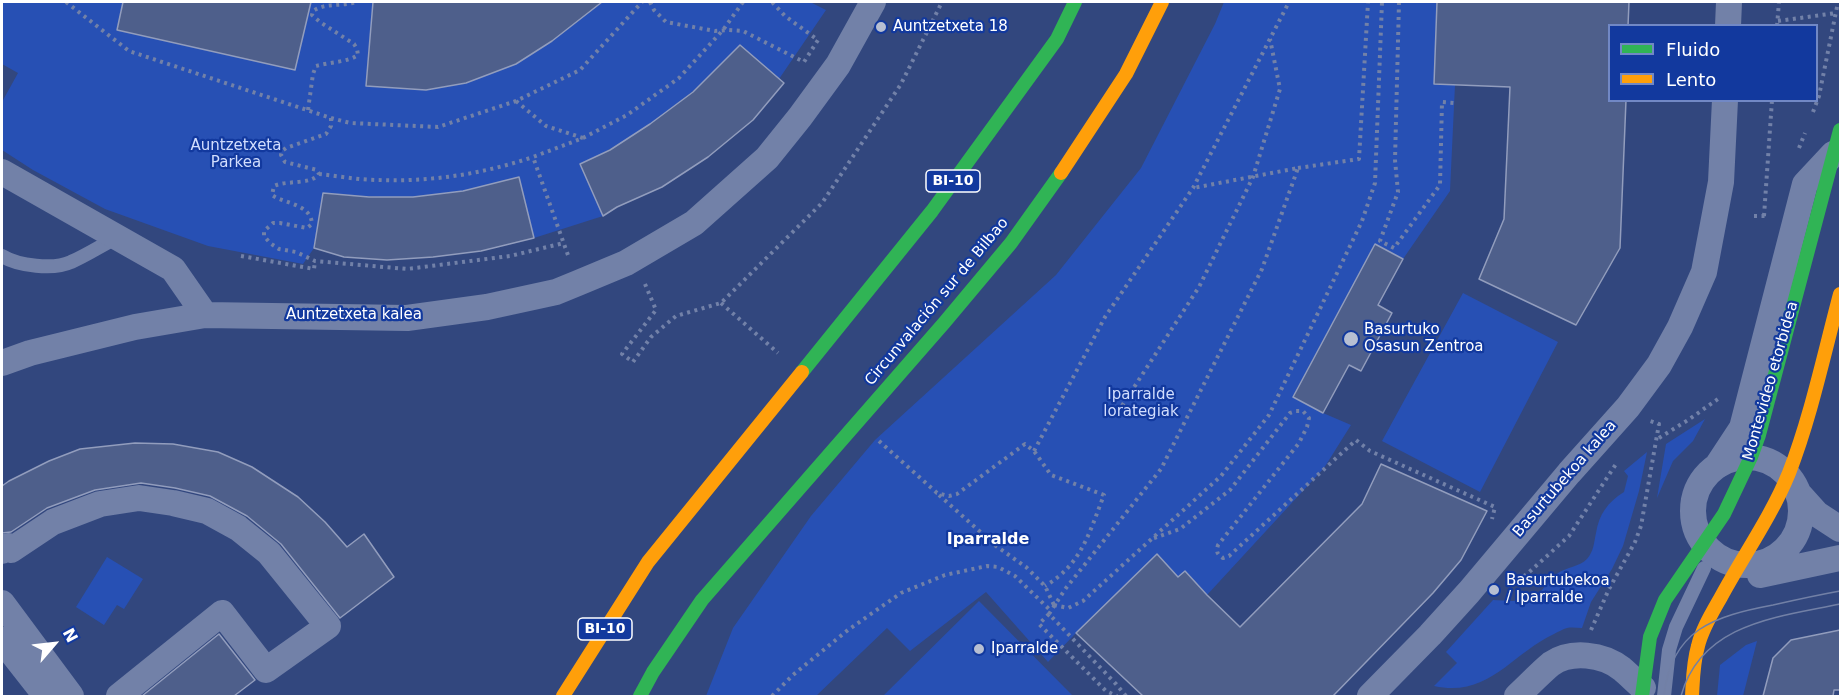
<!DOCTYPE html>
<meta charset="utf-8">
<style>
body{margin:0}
#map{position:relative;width:1842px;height:698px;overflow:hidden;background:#32477e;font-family:"DejaVu Sans",sans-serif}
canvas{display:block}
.frame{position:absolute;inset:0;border:3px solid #fff;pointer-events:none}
.legend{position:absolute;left:1608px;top:24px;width:210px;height:78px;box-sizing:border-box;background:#12399e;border:2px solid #7188c5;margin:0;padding:8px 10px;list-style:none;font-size:18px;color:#fff}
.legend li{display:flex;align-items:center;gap:12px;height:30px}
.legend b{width:30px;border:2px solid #7188c5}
.north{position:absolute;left:24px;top:614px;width:60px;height:60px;-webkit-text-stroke:4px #12399e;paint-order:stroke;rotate:62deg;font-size:16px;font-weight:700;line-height:24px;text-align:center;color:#fff}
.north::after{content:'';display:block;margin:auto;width:21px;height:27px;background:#fff;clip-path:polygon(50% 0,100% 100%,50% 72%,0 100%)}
</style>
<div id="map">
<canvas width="1842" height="698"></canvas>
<div class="frame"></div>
<ul class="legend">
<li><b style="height:8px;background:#30b455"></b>Fluido</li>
<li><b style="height:8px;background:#ff9f0a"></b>Lento</li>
</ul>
<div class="north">N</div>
</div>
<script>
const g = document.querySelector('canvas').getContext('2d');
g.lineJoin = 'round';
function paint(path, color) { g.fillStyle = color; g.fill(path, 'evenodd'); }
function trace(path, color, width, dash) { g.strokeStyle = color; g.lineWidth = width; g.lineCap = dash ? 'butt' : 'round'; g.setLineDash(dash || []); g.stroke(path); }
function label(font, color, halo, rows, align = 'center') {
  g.font = font + ' "DejaVu Sans",sans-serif'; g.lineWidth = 4.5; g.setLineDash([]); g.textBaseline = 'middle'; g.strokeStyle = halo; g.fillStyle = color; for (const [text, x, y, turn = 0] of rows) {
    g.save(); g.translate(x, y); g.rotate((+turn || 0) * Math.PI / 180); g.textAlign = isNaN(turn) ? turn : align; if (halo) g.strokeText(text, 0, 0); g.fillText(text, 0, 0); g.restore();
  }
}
paint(new Path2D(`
 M2,2H123L117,30L295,70L311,2H373L366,85L426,90L516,64L552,41L583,17L599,2H810L826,10L779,79L740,45C724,61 709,77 693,91C660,121 620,145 581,164L603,216L534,238L519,177C500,182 482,187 464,191C418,201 370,197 323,193L314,248L303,264L208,246L105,209L33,170L2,150V102L18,73L2,64Z
 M1224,2H1437L1434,83L1455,85L1450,191L1403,259L1375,244L1293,396L1323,413L1351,425L1324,468L1207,595L1185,571L1178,577L1156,555L1076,633L1048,662L986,592L910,651L887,628L816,696H706L733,628L811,516L875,440L1056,275L1141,168L1215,24Z
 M1463,293L1558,342L1480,492L1382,441Z
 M1705,419L1693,441L1673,461L1657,498L1666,444Z
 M1647,452L1639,491L1623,546L1612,569L1591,602L1582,628C1577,628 1572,627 1567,628C1563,629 1558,632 1554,634C1511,654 1489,698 1434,686L1457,663L1446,652L1493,600C1510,601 1530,604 1542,590C1547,584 1551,578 1558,573C1567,567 1579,567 1587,559C1594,551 1594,542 1596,533C1599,514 1608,502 1624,492L1628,476L1624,471Z
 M107,557L143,579L124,609L117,605L104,625L76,607Z
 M979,601L1073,696H883Z
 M1757,641L1743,696H1717L1720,665L1746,645Z`), '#2750b4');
const building = new Path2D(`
 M123,2H311L295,70L117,30Z
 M373,2H602L552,41L516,64L466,83L426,90L366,86Z
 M1437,2H1629L1628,26H1610V100H1626L1620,248L1576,325L1479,279L1504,219L1510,87L1434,84Z
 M740,45L784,83L753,120L708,157L662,187L617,207L603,216L580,164L610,150L650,124L693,92Z
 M519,177L534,238L481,251L433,257L387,260L344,257L314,248L323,193L369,197H413L463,191Z
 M1375,244L1403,259L1378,305L1392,313L1361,371L1349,365L1323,413L1293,397Z
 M135,443L173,444L218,452L252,467L298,497L325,522L347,547L364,534L394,577L340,618L281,544L247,516L210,496L175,488L141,483L95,490L47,508L11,532L2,533V486L9,481L49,461L80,449Z
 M1381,464L1487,511L1461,560L1433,593L1333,696H1143L1076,633L1157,554L1178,577L1185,571L1207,595L1240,627L1362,504Z
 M1840,630V690H1834L1833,696H1763L1773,658L1791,640Z
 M219,634L255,680L234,696H142Z`);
paint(building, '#4e5f8b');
trace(building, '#929dbd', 1.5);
trace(new Path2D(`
 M66,2L129,51L331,118L350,123L438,127L516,101L580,70L642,2
 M650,2L654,10L666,22L715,31L728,30L743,31L804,62L818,40L785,16L772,2
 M1399,2L1395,160L1398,192L1380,241L1394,248L1440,185L1442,102L1454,103
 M1778,21L1836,13
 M1777,26L1779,2
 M516,101L546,126L583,138L533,157L569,258
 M308,110L313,74L316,66C330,62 348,62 358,55L357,49L354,44L320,22L312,15L313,11C327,2 341,7 356,2
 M1813,112L1819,96L1838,2
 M331,118V126L326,134L286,148L282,151L281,155L285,162L317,170L319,174C311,185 287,180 274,186L272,195C285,204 311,204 312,224L307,228L280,223H273L264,231V236L270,243L279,249L296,252L315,261L407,269L510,256L564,243
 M583,138L627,115L679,78L723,30L743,2
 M1799,148L1805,133
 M1298,168L1359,159L1368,2
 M319,174C338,176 359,180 378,180C430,182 483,174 533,157
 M1754,216H1766
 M1764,216L1772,100
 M241,256L314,269L315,261
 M645,284L656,310L622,354L633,362L651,337L676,316L721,303L822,203L901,84L942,2
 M721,303L778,353
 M1118,412L1199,287L1253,177L1280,89L1270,39
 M1659,438L1688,420L1718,399L1719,397
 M879,441L937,493L949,496L957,494L1025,444L1034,451L1051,475L1104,495C1089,533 1082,564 1045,586
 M1034,451L1105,317L1193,188L1289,2
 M939,495L996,546L1026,567L1045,586L1054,605
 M1154,538L1180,529L1230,490L1290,413L1296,411H1303L1309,418L1307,427L1299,443L1218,545C1216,552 1217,554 1223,558L1229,556L1356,440L1370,451L1495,507L1492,519
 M1517,580L1527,574L1569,536L1616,464
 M1054,605L1068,608L1083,601L1221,476L1269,415L1362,221L1375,183L1382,2
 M1049,614L1039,624L1106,691L1117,696
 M1591,630L1609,589L1635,542L1641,526L1659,424L1650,421
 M772,696L793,675L848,630L901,593L945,575L987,566L998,567L1015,576L1051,611
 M1126,696L1116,684L1049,614L1066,588L1161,469L1262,269L1298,168L1193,188`), '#7281a8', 4, [3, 4.5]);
trace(new Path2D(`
 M2,256C18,266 54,270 71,262C87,255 102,245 118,237
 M1664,696L1669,650L1676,627L1704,568`), '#7281a8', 14);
trace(new Path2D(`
 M1728,26L1729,2
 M2,172L173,269L205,315
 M2,363L30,353L135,327L205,315L407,318L487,307L556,292L578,283L626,263L694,223L767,158L800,117L838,65L873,2
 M1693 511a54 54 0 1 1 108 0a54 54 0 1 1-108 0Z
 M1717,466L1742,428L1805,184L1833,154
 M1799,494L1817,514L1840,529
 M2,551L8,546L11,550L53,522L100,504L139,498L173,503L207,511L238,528L269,553L328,626L266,670L222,613L119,696
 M1760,575L1840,558
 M2,603L71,696
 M2,640L46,696
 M1370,696L1430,635L1469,592L1569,473L1628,407L1659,365L1680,327L1704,272L1721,182L1725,100
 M1517,696C1528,686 1539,674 1551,664C1571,650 1603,654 1622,669C1629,675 1636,682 1643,688`), '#7281a8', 26);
trace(new Path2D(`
 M802,372L932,211L1057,39L1075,2
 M640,696L653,672L702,600L944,323L1011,243L1061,173
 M1642,696L1650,637L1665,600L1724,514L1751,457L1759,435L1840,130`), '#30b455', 14);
trace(new Path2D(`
 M1061,173L1126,74L1162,2
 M563,696L648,562L802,372
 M1692,696C1693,679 1693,663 1698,646C1702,629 1712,613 1721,597C1743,556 1771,517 1789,473C1811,416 1824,354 1840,294`), '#ff9f0a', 14);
trace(new Path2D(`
 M1664,696C1671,629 1715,616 1773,605C1795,600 1818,595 1840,591
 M1681,696C1701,623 1778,617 1840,604`), '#7280a6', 1.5);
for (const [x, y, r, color] of [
 [881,27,6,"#b7bfd2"],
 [1351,339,8,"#b7bfd2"],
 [1494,590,6,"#b7bfd2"],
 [979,649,6,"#b7bfd2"]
]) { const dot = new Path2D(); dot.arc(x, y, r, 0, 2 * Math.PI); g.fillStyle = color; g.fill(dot); trace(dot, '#12399e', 2); }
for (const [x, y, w] of [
 [953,181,54],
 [605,629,54]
]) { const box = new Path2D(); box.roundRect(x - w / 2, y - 11, w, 22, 4.5); g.fillStyle = '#12399e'; g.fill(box); trace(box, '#fff', 1.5); }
label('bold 14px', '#fff', null, [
 ["BI-10",953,181],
 ["BI-10",605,629]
]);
label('15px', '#fff', '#12399e', [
 ["Auntzetxeta 18",893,27],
 ["Basurtuko",1364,330],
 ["Osasun Zentroa",1364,347],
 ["Basurtubekoa",1506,581],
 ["/ Iparralde",1506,598],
 ["Iparralde",991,649]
], 'left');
label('15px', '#d2defe', '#12399e', [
 ["Auntzetxeta",236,146],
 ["Parkea",236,163],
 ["Iparralde",1141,395],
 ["lorategiak",1141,412]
]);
label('15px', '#fff', '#12399e', [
 ["Circunvalación sur de Bilbao",937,302,-50],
 ["Auntzetxeta kalea",354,315],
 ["Montevideo etorbidea",1771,381,-74],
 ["Basurtubekoa kalea",1565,479,-49]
]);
label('bold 16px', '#fff', '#12399e', [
 ["Iparralde",988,540]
]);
</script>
